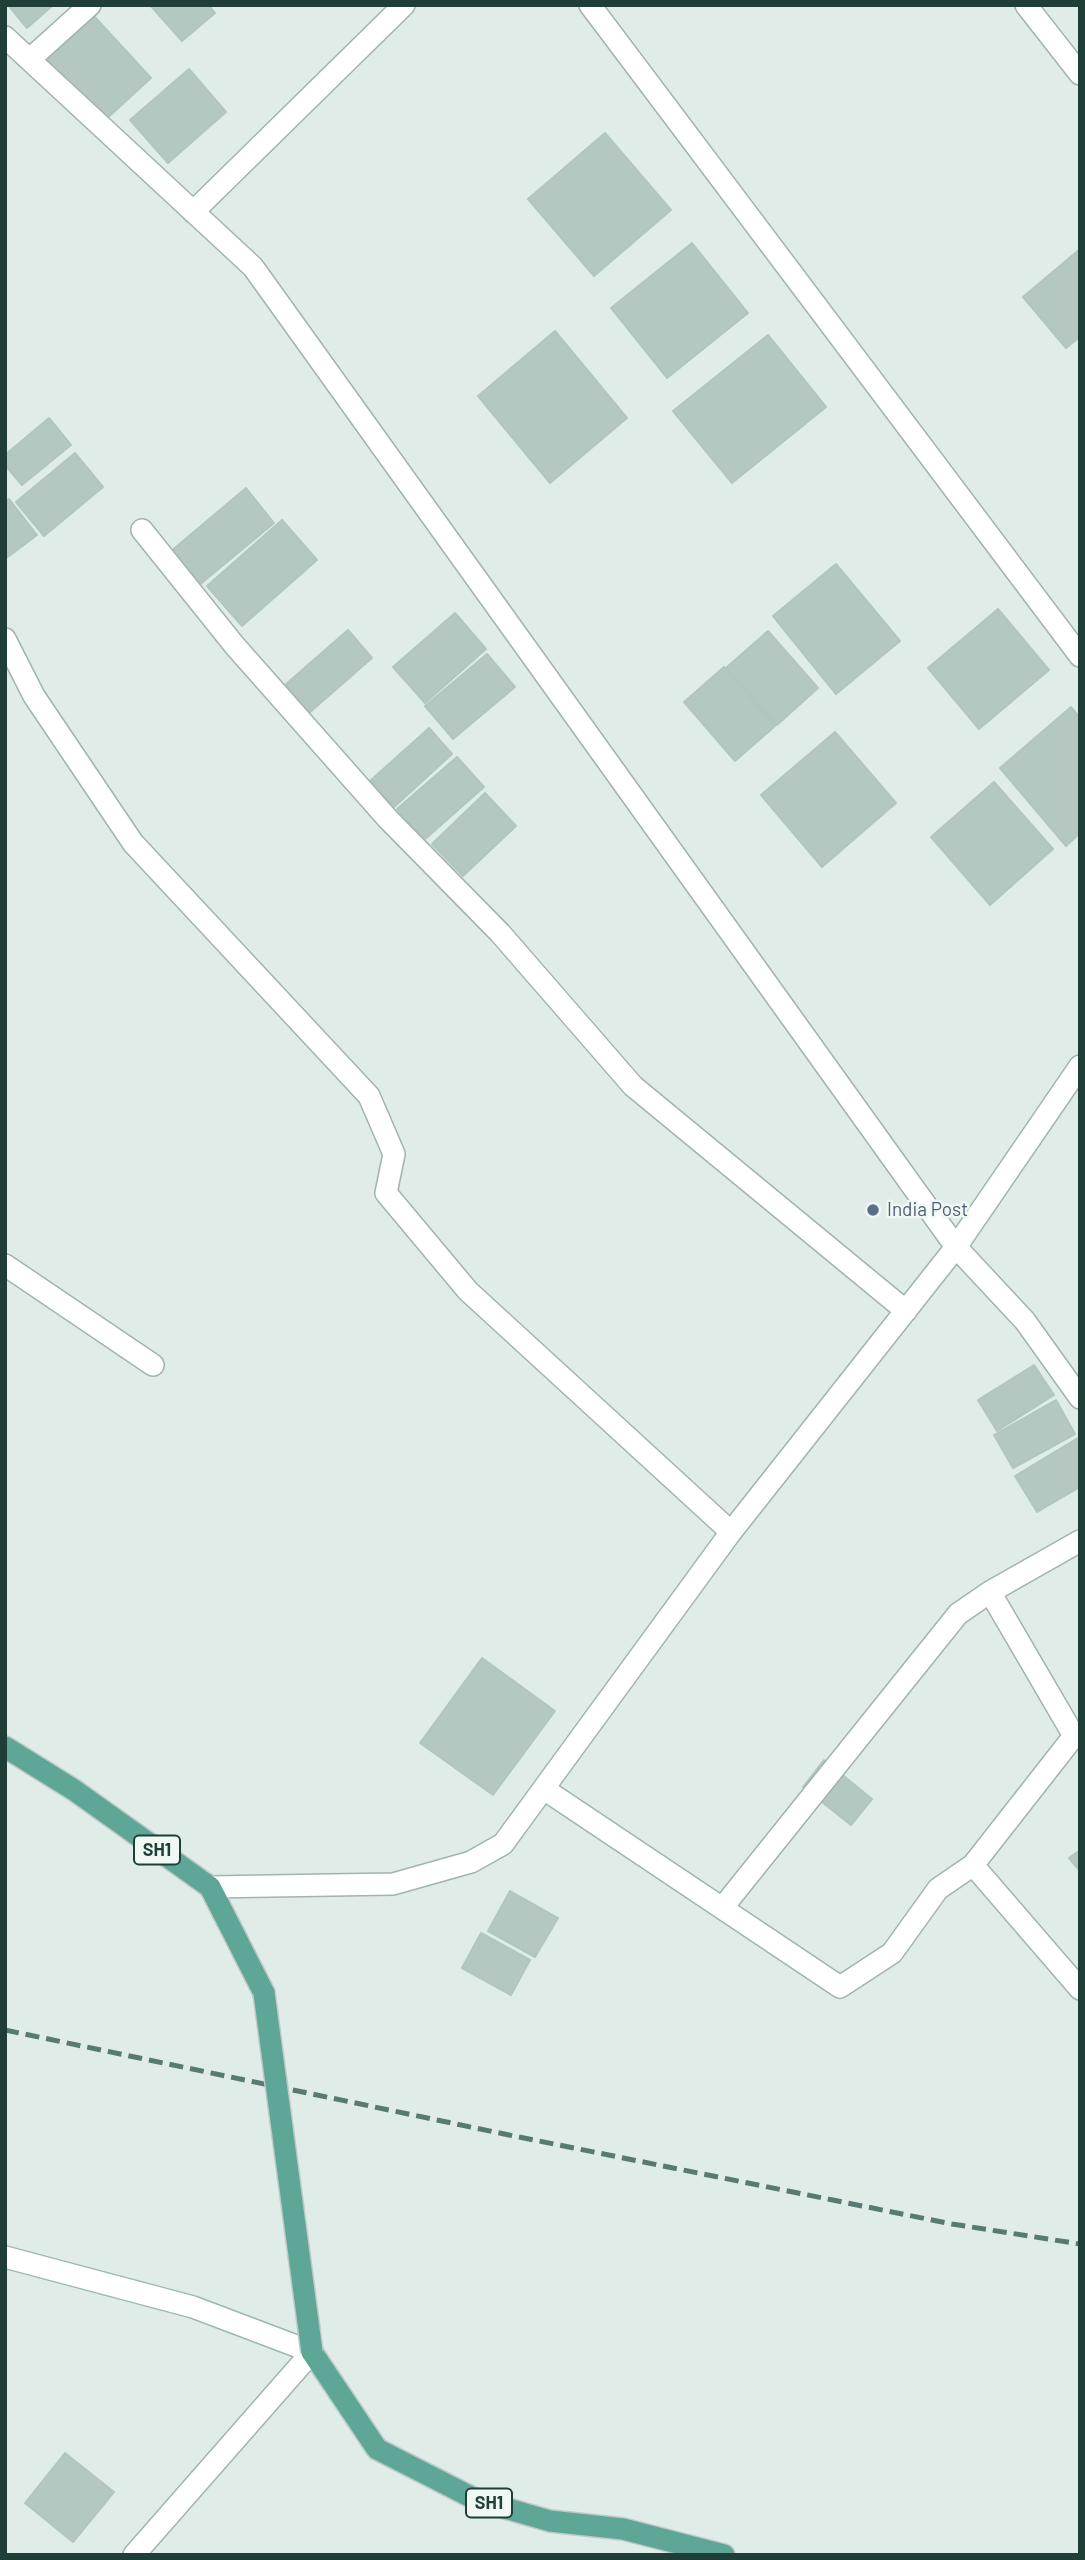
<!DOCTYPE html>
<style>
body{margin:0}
#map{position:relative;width:1085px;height:2560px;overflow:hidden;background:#dfece7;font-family:Barlow,sans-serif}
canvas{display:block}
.frame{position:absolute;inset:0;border:7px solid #1e3e37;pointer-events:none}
</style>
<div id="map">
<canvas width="1085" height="2560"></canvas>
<div class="frame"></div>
</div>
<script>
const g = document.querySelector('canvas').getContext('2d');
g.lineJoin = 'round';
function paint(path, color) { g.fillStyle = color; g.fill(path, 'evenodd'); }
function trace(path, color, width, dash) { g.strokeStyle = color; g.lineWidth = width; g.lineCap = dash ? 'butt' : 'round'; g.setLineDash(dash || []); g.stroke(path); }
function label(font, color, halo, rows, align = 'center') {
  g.font = font + ' Barlow,sans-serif'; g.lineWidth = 5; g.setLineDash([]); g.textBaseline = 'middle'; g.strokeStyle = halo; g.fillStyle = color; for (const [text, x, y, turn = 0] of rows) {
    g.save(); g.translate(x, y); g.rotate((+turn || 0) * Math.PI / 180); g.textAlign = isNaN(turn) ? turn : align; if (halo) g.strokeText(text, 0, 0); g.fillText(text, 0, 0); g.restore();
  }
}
const building = new Path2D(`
 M8,5H53L27,28Z
 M150,5H208L215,13L182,41Z
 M93,15L151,78L103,122L45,58Z
 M189,69L226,112L168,163L130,120Z
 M605,133L671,210L594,276L528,199Z
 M692,243L748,313L667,378L611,308Z
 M1080,249V337L1066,348L1023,297Z
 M555,331L627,418L550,483L478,396Z
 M768,335L826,407L732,483L673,411Z
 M49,418L71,445L22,485L5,465V455Z
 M75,453L103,487L44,536L16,502Z
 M246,488L274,523L198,586L170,552Z
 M9,499L37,535L5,559V502Z
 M282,520L317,560L242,626L207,586Z
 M836,564L900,641L836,694L773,616Z
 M998,609L1049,670L979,729L928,668Z
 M455,613L486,649L425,703L393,667Z
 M348,630L372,658L309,713L285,685Z
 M768,631L818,688L777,725L726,668Z
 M487,654L515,687L453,739L425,706Z
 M724,667L775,726L735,761L684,702Z
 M1071,707L1080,718V833L1066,846L1000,768Z
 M429,728L452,754L394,807L370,781Z
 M835,732L896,803L822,867L761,795Z
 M457,757L484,787L424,840L397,809Z
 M994,782L1053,849L990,905L931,837Z
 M485,793L516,826L463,876L432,844Z
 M1034,1365L1054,1395L997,1431L978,1400Z
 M1056,1400L1075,1434L1013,1468L994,1435Z
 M1078,1438L1080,1487L1037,1512L1015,1476Z
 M482,1658L555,1711L493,1795L420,1743Z
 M824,1760L872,1799L851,1825L803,1787Z
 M1080,1850V1871L1069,1858Z
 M510,1891L558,1918L535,1957L488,1931Z
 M481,1933L530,1960L511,1995L462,1968Z
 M65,2453L114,2492L73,2542L25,2503Z`);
paint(building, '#b4c7c0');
trace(building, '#b1c7be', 2);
const street = new Path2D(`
 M590,5L1080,656
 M1026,5L1080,74
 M5,37L253,267L956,1247L1025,1321L1080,1398
 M30,59L90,5
 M193,212L404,5
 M142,530L235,646L388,819L500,933L633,1086L906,1311
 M5,639L34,696L133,843L369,1096L394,1154L386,1193L468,1291L731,1532
 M5,1265L153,1365
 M1080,1541L990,1592L1074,1736L1080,1737
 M544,1789L840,1987L892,1953L938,1889L973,1865L1074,1736
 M973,1865L1080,1989
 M210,1887L393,1884L471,1862L503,1844L731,1532L956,1247L1080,1066
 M723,1907L958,1614L990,1592
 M134,2555L312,2352`);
const secondary = new Path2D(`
 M5,2257L193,2307L312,2352`);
const primary = new Path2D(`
 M5,1747L74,1790L210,1887L264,1993
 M312,2352L377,2449L477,2500L550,2521L623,2529L724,2555`);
trace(street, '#a1b4af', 24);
trace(secondary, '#9cb9b0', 24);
trace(primary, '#c0c9c7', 24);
trace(street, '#fff', 21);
trace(secondary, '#fff', 21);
trace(primary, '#5ea797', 21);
trace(new Path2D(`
 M5,2030L509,2135L952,2224L1080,2244`), '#587a72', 5, [14, 7]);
const primaryBridge = new Path2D(`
 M264,1993L312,2352`);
trace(primaryBridge, '#c0c9c7', 24, []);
trace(primaryBridge, '#5ea797', 21);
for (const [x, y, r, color] of [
 [873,1210,7,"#5c6f8a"]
]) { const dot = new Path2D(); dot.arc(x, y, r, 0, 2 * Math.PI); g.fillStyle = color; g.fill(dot); trace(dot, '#f0f8f4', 2.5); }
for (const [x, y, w] of [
 [157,1850,46],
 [489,2503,46]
]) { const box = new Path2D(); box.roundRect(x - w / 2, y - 14.5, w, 29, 5); g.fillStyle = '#f0f8f4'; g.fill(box); trace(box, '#1e3e37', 2); }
label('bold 18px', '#1e3e37', null, [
 ["SH1",157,1850],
 ["SH1",489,2503]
]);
label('19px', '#4e5e75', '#f0f8f4', [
 ["India Post",887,1210]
], 'left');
</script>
